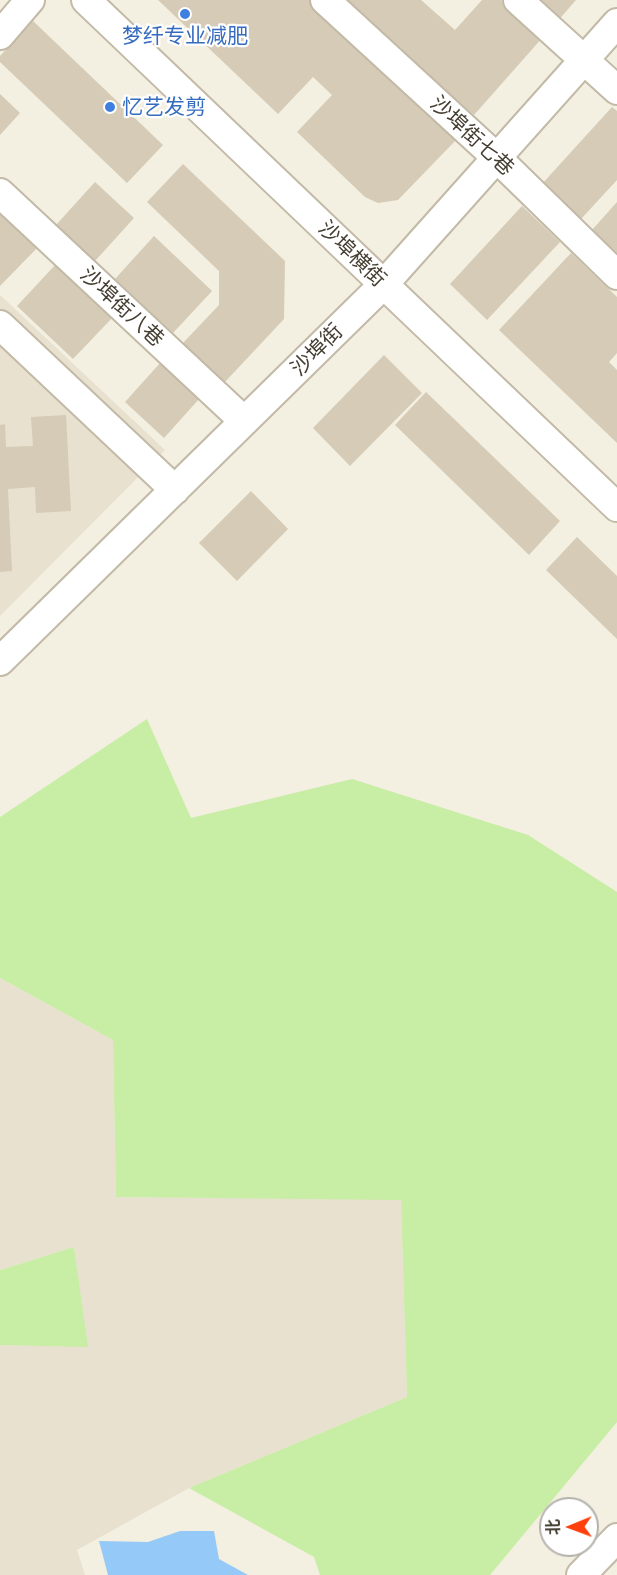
<!DOCTYPE html>
<meta charset="utf-8">
<style>
body{margin:0}
#map{position:relative;width:617px;height:1575px;overflow:hidden;background:#f3efe1;font-family:"Asap Condensed","Noto Sans SC",sans-serif}
canvas{display:block}
.north{position:absolute;left:539px;top:1497px;width:60px;height:60px;box-sizing:border-box;background:#fff;border:2px solid #b5b2ad;border-radius:50%;rotate:269deg;font-size:16px;font-weight:700;line-height:24px;text-align:center;color:#453e32}
.north::after{content:'';display:block;margin:auto;width:21px;height:27px;background:#ff3f0c;clip-path:polygon(50% 0,100% 100%,50% 72%,0 100%)}
</style>
<div id="map">
<canvas width="617" height="1575"></canvas>
<div class="north">北</div>
</div>
<script>
const g = document.querySelector('canvas').getContext('2d');
g.lineJoin = 'round';
function paint(path, color) { g.fillStyle = color; g.fill(path, 'evenodd'); }
function trace(path, color, width, dash) { g.strokeStyle = color; g.lineWidth = width; g.lineCap = dash ? 'butt' : 'round'; g.setLineDash(dash || []); g.stroke(path); }
function label(font, color, halo, rows, align = 'center') {
  g.font = font + ' "Asap Condensed","Noto Sans SC",sans-serif'; g.lineWidth = 4.5; g.setLineDash([]); g.textBaseline = 'middle'; g.strokeStyle = halo; g.fillStyle = color; for (const [text, x, y, turn = 0] of rows) {
    g.save(); g.translate(x, y); g.rotate((+turn || 0) * Math.PI / 180); g.textAlign = isNaN(turn) ? turn : align; if (halo) g.strokeText(text, 0, 0); g.fillText(text, 0, 0); g.restore();
  }
}
paint(new Path2D(`
 M0,295L165,450L0,616Z
 M0,978L113,1040L116,1197L401,1199L407,1397L189,1488L77,1550L85,1575H0V1345L87,1346L74,1247L0,1270Z`), '#e8e1cf');
paint(new Path2D(`
 M147,719L191,818L352,779L528,835L617,892V1422L490,1575H320L314,1557L189,1488L407,1397L401,1200L116,1197L113,1040L0,978V817Z
 M74,1247L88,1347L0,1345V1270Z`), '#c8eda4');
paint(new Path2D(`
 M180,1531H214L219,1559L248,1575H108L99,1541L148,1542Z`), '#95caf8');
paint(new Path2D(`
 M158,0H310L457,139L398,200L378,203L365,197L297,132L332,95L313,77L278,114Z
 M345,0H421L455,30L482,0H501L543,37L474,115L440,86Z
 M530,0H576L556,23Z
 M33,21L163,145L127,183L0,62V56Z
 M0,94L20,113L0,135Z
 M612,107L617,111V180L581,219L542,184Z
 M183,164L285,261L284,319L224,383L183,343L219,305V271L147,202Z
 M95,182L134,218L95,261L56,225Z
 M617,202V253L592,230Z
 M522,206L560,242L487,320L450,284Z
 M0,208L39,246L0,286Z
 M154,236L212,291L173,333L115,279Z
 M571,253L617,297V353L609,362L617,370V443L499,330Z
 M57,263L113,317L73,359L17,306Z
 M384,355L422,393L350,466L313,428Z
 M161,362L200,398L164,438L125,402Z
 M426,392L560,521L529,555L395,425Z
 M66,415L71,511L36,513L35,487L8,489L12,571L0,572V425L5,424L6,447L33,446L31,417Z
 M251,491L288,529L237,581L199,543Z
 M577,537L617,576V639L546,570Z`), '#d5cbb6');
const minor = new Path2D(`
 M86,0L617,507
 M325,0L497,158L617,275
 M518,0L617,90
 M0,35L30,0
 M0,193L244,421
 M0,325L175,490
 M0,661L384,284L617,23
 M581,1575L617,1538`);
trace(minor, '#c2baa6', 32);
trace(minor, '#fff', 28);
for (const [x, y, r, color] of [
 [185,14,6,"#3f7fe0"],
 [110,107,6,"#3f7fe0"]
]) { const dot = new Path2D(); dot.arc(x, y, r, 0, 2 * Math.PI); g.fillStyle = color; g.fill(dot); trace(dot, '#fff', 2); }
label('21px', '#366cbe', '#fff', [
 ["梦纤专业减肥",185,36],
 ["忆艺发剪",122,107,"left"]
]);
label('21px', '#453e32', '#fff', [
 ["沙埠街七巷",472,136,43],
 ["沙埠横街",352,254,44],
 ["沙埠街八巷",122,307,43],
 ["沙埠街",317,350,-45]
]);
</script>
